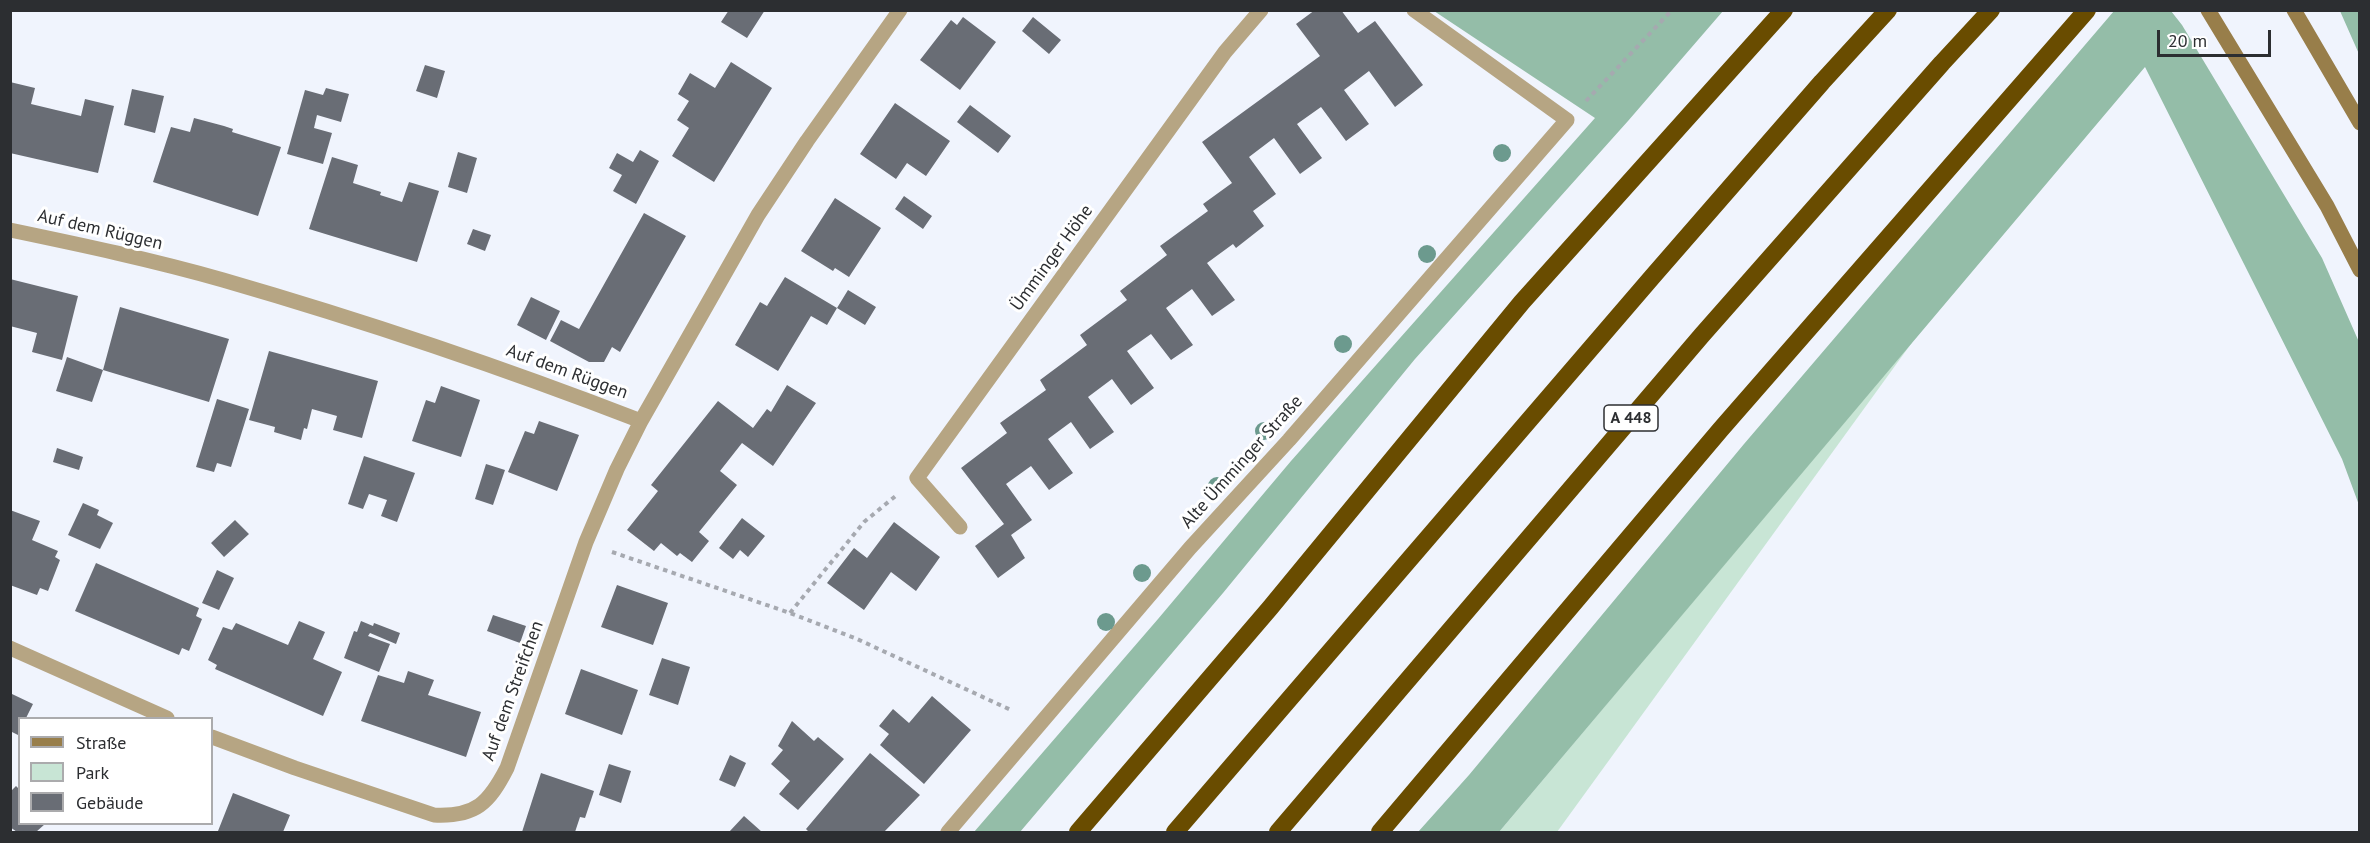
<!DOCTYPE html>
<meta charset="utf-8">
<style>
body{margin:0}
#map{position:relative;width:2370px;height:843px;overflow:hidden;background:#f0f4fd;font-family:"PT Sans",sans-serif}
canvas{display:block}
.frame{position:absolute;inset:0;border:12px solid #2c2e31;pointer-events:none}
.legend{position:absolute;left:18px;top:717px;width:195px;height:108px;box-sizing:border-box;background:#fff;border:2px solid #ababad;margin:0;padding:8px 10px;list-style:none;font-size:18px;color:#2c2e31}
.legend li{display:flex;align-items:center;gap:12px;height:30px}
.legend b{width:30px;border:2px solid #ababad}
.scale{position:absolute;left:2157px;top:30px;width:114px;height:27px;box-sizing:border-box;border:3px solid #2c2e31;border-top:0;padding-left:8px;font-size:18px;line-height:21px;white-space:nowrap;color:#2c2e31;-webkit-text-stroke:4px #fff;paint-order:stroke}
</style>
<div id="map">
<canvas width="2370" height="843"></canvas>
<div class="frame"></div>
<ul class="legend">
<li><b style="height:8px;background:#987e4a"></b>Straße</li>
<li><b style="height:16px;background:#c8e5d5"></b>Park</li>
<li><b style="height:16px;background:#696d75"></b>Gebäude</li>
</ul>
<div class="scale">20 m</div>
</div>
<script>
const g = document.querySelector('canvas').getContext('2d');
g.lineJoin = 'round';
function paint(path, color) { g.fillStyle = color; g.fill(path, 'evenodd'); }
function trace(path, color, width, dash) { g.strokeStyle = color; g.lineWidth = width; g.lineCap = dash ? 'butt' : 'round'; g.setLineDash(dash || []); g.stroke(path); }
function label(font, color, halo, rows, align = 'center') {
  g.font = font + ' "PT Sans",sans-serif'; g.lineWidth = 6; g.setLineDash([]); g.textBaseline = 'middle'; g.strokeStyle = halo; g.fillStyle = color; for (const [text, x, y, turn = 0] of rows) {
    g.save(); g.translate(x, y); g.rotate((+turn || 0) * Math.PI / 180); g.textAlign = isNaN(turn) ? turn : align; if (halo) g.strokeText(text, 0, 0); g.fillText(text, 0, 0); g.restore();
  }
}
paint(new Path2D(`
 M1916,337L1557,832H1499Z`), '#c8e5d5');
paint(new Path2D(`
 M1434,11H1723L1628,121L1415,359L1223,593L1020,832H974L1158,619L1291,461L1595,118Z
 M2114,11H2171L2182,25L2322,258L2359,342V505L2342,459L2145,67L1499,832H1418L1469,775L1744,444Z
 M2340,11H2359V54Z`), '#94bda8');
paint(new Path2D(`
 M729,10H765L747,38L721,22Z
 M1315,10H1341L1358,33L1375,21L1423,85L1395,107L1369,71L1344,90L1369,124L1346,141L1321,107L1297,124L1322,158L1300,174L1274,138L1249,157L1276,194L1253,211L1264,226L1236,248L1233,244L1207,263L1235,300L1212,316L1192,289L1166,308L1193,345L1171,360L1151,334L1127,351L1154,388L1131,405L1112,379L1088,397L1114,432L1090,449L1071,422L1048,439L1073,473L1049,490L1031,466L1006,484L1032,520L1011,535L1025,558L998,578L975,546L1004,524L961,468L1007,433L1000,423L1046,390L1040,380L1087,345L1080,335L1127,300L1120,291L1167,255L1160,246L1208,211L1203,204L1232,183L1202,142L1320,56L1296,24Z
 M963,17L996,42L960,90L920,60L951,20L957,25Z
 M1033,17L1061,40L1049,54L1022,31Z
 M731,62L772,88L714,182L672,156L689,128L677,120L689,101L678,94L690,73L715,88Z
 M425,65L445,71L437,98L416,91Z
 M10,82L35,88L31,104L81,116L85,99L114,106L98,173L10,153Z
 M326,88L349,94L341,122L317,115L314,128L332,133L323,164L287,154L305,90L323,95Z
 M132,89L164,96L155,133L124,125Z
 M895,103L950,141L926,176L907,163L896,179L860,154Z
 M970,105L1011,136L998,153L957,122Z
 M194,118L224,126L233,129L232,132L281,147L258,216L153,182L171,127L190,132Z
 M640,150L659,161L636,204L613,191L622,175L609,168L617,153L633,162Z
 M458,152L477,158L467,193L448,187Z
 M332,157L358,165L353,183L381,192L380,195L402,202L409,182L439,191L417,262L309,229Z
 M904,196L932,216L923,229L895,209Z
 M835,198L881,228L849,277L835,268L833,271L801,251Z
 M644,213L686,236L620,352L612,347L604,362H589L550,341L561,320L579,329Z
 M473,229L491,235L485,251L467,244Z
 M785,277L837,308L848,290L876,307L865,325L837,308L827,325L811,316L778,371L735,345L760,302L767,306Z
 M10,279L78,296L62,360L32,352L37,333L10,326Z
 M531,297L560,311L546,340L517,325Z
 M120,307L229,339L209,402L103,370Z
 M269,351L378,381L362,438L333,430L337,416L312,409L307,429L304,428L301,440L274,432L275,427L249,420Z
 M67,357L103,370L92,402L56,391Z
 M787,385L816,403L773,466L742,443L720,471L737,485L699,532L709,541L692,562L680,553L677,556L661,543L654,551L627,530L658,491L651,485L718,401L753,428L767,409L771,412Z
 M441,386L480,400L461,457L412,441L426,400L435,403Z
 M217,399L249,409L231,467L217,463L214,472L196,467Z
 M539,421L579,435L557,491L508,472L525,431L534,434Z
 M57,448L83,457L79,470L53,462Z
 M364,456L415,473L397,522L381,516L387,500L369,494L363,509L348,504Z
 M486,464L505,470L493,505L475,499Z
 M83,503L99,510L97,515L113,523L100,549L68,535Z
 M10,510L40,521L32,540L58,551L55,557L60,560L48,591L40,588L37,595L10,585Z
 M742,518L765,536L748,557L740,550L733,559L719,548Z
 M235,520L249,534L224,557L211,543Z
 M894,522L940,557L916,591L891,572L864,610L827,583L854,548L867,558Z
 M96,563L199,608L196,616L202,619L189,651L182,648L179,655L75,611Z
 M217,570L234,578L219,610L202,603Z
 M617,585L668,603L653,645L601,627Z
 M493,615L526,626L520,643L487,631Z
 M299,621L325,632L313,659L342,672L323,716L215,669L217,665L208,660L223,627L232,630L236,623L288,645Z
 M361,621L373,626L374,623L400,633L396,644L370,633L368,636L390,644L379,672L344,658L354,631L357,632Z
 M662,658L690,667L678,705L649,695Z
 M581,669L638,690L622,735L565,714Z
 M408,671L434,680L428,695L481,712L466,757L361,721L378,675L404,683Z
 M12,694L33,704L26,718H20L18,735L10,731Z
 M932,696L971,730L924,784L880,745L889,734L879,726L893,709L909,723Z
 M792,721L814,741L818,737L844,759L798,810L779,794L790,781L771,764L783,750L778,746Z
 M870,753L920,795L884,832H809L806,829Z
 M730,755L746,763L735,787L719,780Z
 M609,764L631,771L621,803L599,795Z
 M541,773L594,791L585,818L580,817L575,832H522Z
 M16,786L20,790V824H45L36,832H17L10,827V792Z
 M233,793L290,815L283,832L218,831Z
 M744,816L762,832H729Z`), '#696d75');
trace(new Path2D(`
 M1586,101L1672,10
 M612,552L790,613L857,639L1011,710
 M790,613L864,522L898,494`), '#a6a9b0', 4, [4.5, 4.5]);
trace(new Path2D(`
 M10,230C82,245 153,260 223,280C365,321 504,368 641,421L758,215L807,141L900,10
 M960,527L917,478L1225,52L1261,10
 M10,648L167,718
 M212,737L295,768L434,815C476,817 489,803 507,768L586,542L617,469L641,421
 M948,832L1190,548L1289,440L1567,120L1414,10`), '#b6a583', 15);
trace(new Path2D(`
 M2208,10L2327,206L2360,270
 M2294,10L2360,123`), '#987e4a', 15);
trace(new Path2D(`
 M1078,832L1270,608L1522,302L1784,10
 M1175,832L1653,276L1822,82L1888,10
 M1278,832L1702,335L1942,63L1991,10
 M1380,832L1721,429L2087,10`), '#694c00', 18);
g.fillStyle = '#6c9a8e';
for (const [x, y] of [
 [1502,153],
 [1427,254],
 [1343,344],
 [1264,431],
 [1217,486],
 [1142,573],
 [1106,622]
]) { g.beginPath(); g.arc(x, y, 9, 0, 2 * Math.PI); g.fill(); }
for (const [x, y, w] of [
 [1631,418,54]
]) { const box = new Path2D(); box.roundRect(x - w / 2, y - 13, w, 26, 4.5); g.fillStyle = '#fff'; g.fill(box); trace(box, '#2c2e31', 1.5); }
label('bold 16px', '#2c2e31', null, [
 ["A 448",1631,418]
]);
label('18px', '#2c2e31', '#fff', [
 ["Auf dem Rüggen",100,230,13],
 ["Ümminger Höhe",1052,258,-54],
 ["Auf dem Rüggen",567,372,20],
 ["Alte Ümminger Straße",1242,462,-48],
 ["Auf dem Streifchen",513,691,-70]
]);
</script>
